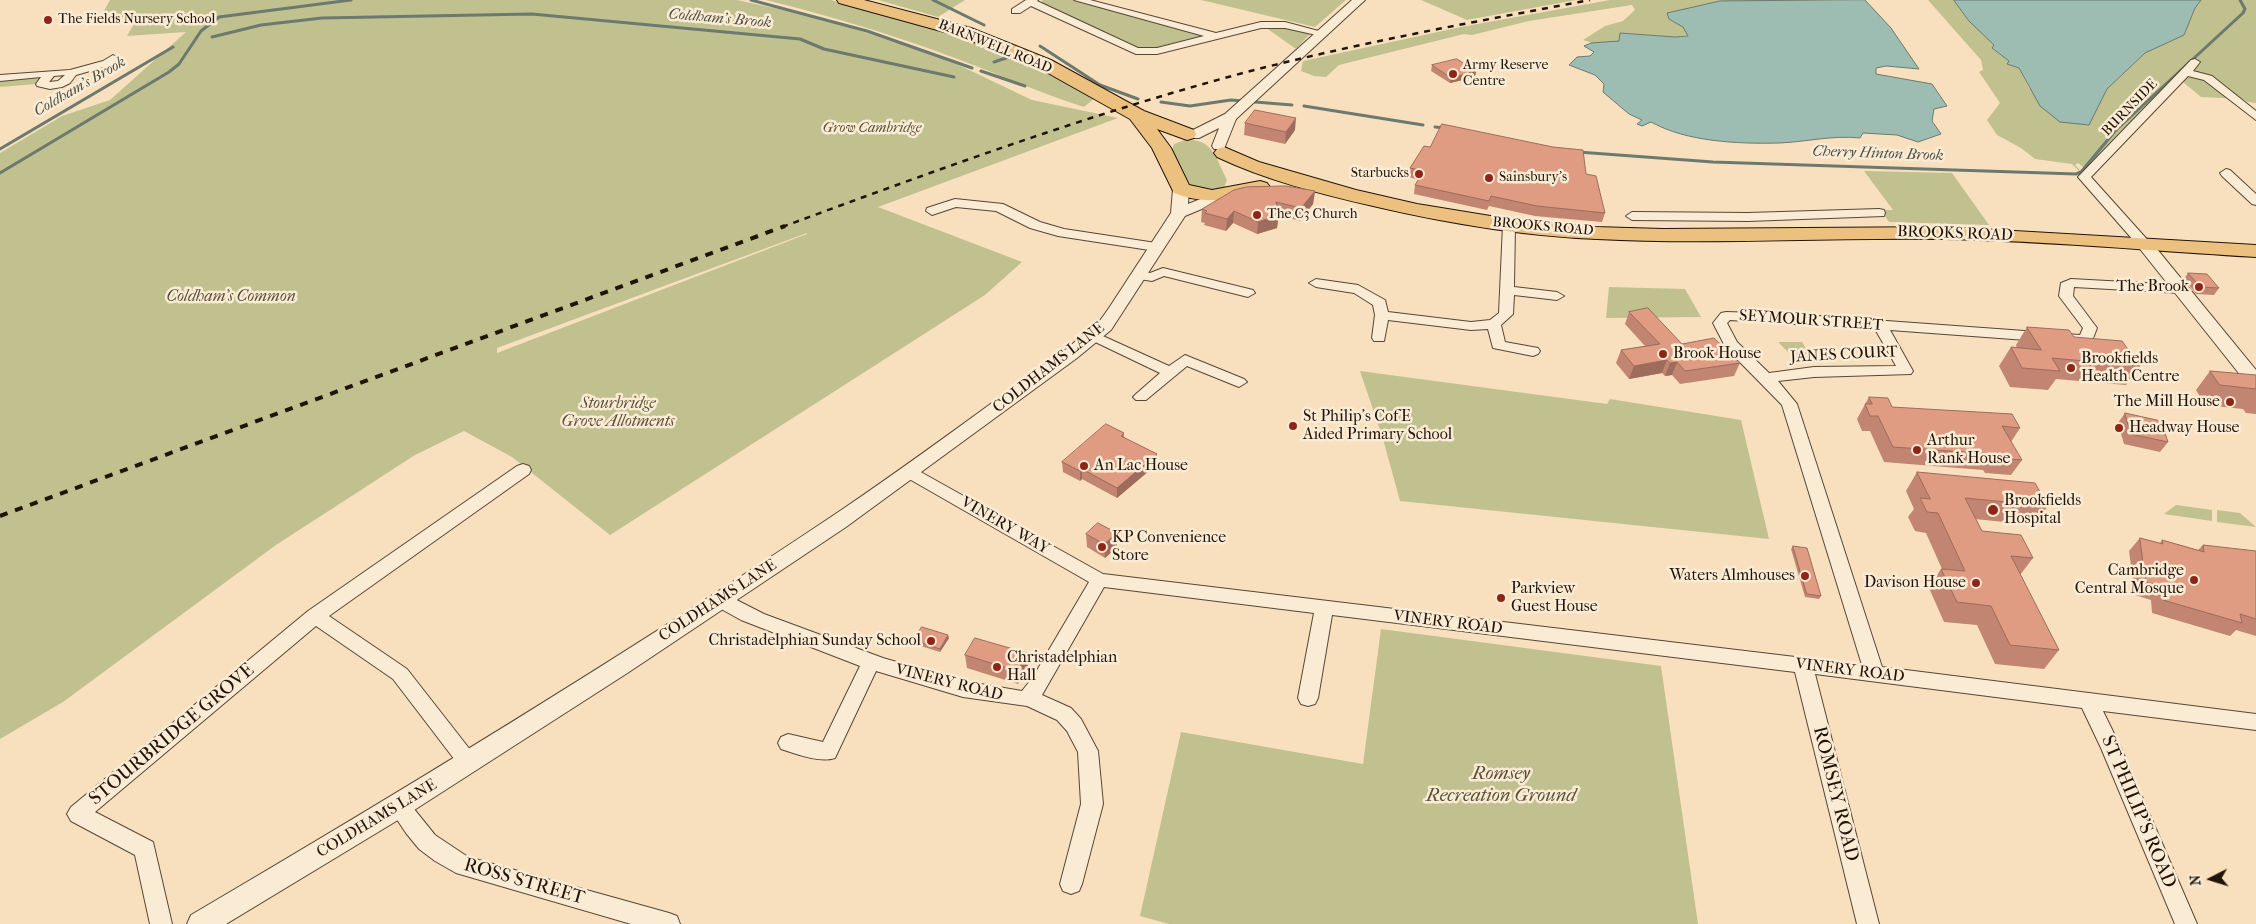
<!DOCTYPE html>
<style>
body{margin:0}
#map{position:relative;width:2256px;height:924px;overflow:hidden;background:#f8e0be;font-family:"IM FELL French Canon",serif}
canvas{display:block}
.north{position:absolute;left:2186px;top:854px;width:50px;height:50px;-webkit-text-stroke:4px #faebd5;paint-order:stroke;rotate:265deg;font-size:14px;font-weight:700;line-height:20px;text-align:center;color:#201409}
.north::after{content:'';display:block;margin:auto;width:18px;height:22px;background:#201409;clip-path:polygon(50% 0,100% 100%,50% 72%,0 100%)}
</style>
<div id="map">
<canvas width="2256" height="924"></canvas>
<div class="north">N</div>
</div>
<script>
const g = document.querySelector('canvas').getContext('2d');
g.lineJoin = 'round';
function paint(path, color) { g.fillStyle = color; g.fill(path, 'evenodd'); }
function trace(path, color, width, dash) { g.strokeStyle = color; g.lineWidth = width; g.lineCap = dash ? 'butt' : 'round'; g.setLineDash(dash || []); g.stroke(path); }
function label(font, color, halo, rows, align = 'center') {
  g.font = font + ' "IM FELL French Canon",serif'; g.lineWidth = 5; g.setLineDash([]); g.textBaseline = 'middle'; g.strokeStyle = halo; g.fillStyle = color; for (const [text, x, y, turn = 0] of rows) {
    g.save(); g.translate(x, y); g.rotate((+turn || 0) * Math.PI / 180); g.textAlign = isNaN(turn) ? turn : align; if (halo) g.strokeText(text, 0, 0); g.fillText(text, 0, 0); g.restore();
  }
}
paint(new Path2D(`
 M110,0H737L825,19L946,59L1032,100L1118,118L878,207L1022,262L985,295L610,535L512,457L464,431L415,455L276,545L63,702L0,739V153L62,116L110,100L186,32L127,36L139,15L99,20ZM807,233V234L497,353V348Z
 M766,0H831L942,29L1016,58L1096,97L1084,107C1039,93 997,73 952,57C891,34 830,16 766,0Z
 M878,0H965L938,17Z
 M1042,0H1072L1197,31L1202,34V37L1153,50L1134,49L1042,4Z
 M1201,0H1346L1315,27Z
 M1421,0H1576L1467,20Z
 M1610,0H1762L1669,19L1683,27L1689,35L1675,37L1621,33L1619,41C1606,44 1595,45 1583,40L1605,26L1623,21L1635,10L1632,5L1529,21L1472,35L1464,34L1339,65L1326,77L1314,76L1301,71L1303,61L1461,27Z
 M1928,0H1954L1969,21L1995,45L1992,48L2009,61L2007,64L2019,68L2029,88L2088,125L2107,89L2145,53L2184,35L2195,8L2201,0H2256V103L2247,102L2243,99L2201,97L2183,82L2172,78C2155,99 2137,117 2118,135C2106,147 2098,158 2083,167L2078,163L2075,165L2080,170L2079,171L2072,164L2035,159L2021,148L1997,135L1987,120L2000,103L1979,72L1983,70L1981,60Z
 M1279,26L1305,31L1310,34L1296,49L1265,27Z
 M42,76L36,84L0,87V80Z
 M1185,140C1213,138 1216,159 1227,180L1224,188L1214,192L1191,187L1172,151L1174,144Z
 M1864,171L1952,173L1989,225L1889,222L1881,210H1893Z
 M1609,287L1685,289L1701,317L1606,318Z
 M1778,342H1802L1811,356L1793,357Z
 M1360,371L1607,404L1610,399L1741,420L1769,539L1400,501L1383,439Z
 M2176,505L2212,510V521L2164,514Z
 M2217,510L2240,513L2256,527L2217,522Z
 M1381,629L1661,666L1698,924H1169L1140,916L1181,732L1363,764Z`), '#c1c18f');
const water = new Path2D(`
 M1865,0L1891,28L1919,69L1886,66L1876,68V74L1932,84L1947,106L1934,109L1932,121L1941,134L1918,142L1897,135L1863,133L1860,138C1832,135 1806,142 1779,143C1738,144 1687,142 1651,122L1642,126L1637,124L1642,120L1629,114L1603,92L1604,84L1595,75L1569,65L1577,57L1590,56L1594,52L1584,46L1591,43L1619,41L1620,33L1675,37L1688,36L1683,27L1669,19L1667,13L1720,1Z
 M1954,0H2201L2195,8L2184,35L2145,53L2107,89L2089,125L2060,122L2040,106L2019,68L2007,64L2009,61L1992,48L1994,45L1969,21Z`);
paint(water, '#9dbdb3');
trace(water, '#6b796f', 1);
trace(new Path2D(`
 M751,0L867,31L972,68
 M933,0L984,25
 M212,37L261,25L322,18L532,14L800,39L824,49L954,77
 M1040,46L1100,85L1138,99
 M994,62L1012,56
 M981,71L1025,86
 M1161,102L1190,106L1231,100L1292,105
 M1304,106L1423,125
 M1435,127L1446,128
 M0,149L173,47
 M1578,152L1713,162L2076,174L2081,172L2116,130L2243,13L2245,9L2240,0
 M0,173L169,72L179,64L201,31L219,17L351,0`), '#6b796f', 3);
const minor = new Path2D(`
 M1026,0H1038L1037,1L1138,48H1157L1204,36L1074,0H1090L1216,33L1261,22H1285L1326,33L1321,36L1285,28H1261L1157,54H1136L1031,6L1020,13H1012V9Z
 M113,55L118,58L111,65L76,75L70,83L62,87L50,89L37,86L36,84L41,77L0,81V75L70,70L103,61ZM54,76L65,75L58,81L49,82Z
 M2195,59L2200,62L2193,71L2212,76L2256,111V120L2204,80L2188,76L2091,177L2153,246L2151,249H2141L2078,177L2191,60Z
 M2226,169L2230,170L2256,194V205L2252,204L2222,176L2220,173Z
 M955,199L1003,204L1040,222L1064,229L1156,243L1163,247L1156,251L1058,236L1030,228L996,211L956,207L932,215L926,211L927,208Z
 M1879,209L1884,210L1885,213L1884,216L1748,221L1632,220L1626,216L1632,212L1748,213Z
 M1509,221L1515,225L1514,287L1557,292L1564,296L1557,300L1514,295L1513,314L1501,325L1505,342L1538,348L1540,351L1538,354L1533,356L1493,348L1488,329L1471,330L1388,320L1384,341H1374L1372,338L1375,315L1373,305L1354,293L1316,287L1309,283L1316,279L1358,285L1385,300L1388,312L1471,322L1490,320L1499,313L1503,225Z
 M1163,268L1253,290L1255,293L1248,297L1164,276L1152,281L1133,278L1131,275L1138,271L1150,273Z
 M2071,279L2181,285L2188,289L2181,293L2074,287L2073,296L2097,328L2092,341L2081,344L1890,330L1913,371L1911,374L1814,377L1778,381L1797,404L1882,667L2256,714V730L2103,711L2121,748L2197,924H2175L2101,748L2082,708L1815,674L1879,924H1857L1795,672L1332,615L1318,698L1315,704L1308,706L1301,704L1298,698L1314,613L1104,587L1042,695L1071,708L1081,719L1098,751L1103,804L1082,884L1079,891L1071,894L1063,891L1060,884L1081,804L1078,752L1067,731L1057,720L1027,706L963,697L876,671L835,758C820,763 796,754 781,749L778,743L781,737L788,734L823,742L860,666L741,620L723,610L712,599L715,594L721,592L764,614L883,658L963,681L1022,691L1033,677L1089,582L904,476L902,472L904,468L910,466L1103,574L1862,665L1782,405L1726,348L1713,323L1721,313L1726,312L1790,314L2080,335L2083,328L2059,296L2061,283ZM1730,320L1875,329L1896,366L1814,367L1769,373L1737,342L1727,323Z
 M1094,332L1169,366L1185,355L1244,379L1247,382L1239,387L1234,385L1187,366L1146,400H1136L1133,397L1136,394L1160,373L1089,339L1087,336Z
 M523,464L529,466L531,470L529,474L329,616L407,669L475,756L478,762L475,768L468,771L461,768L393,679L316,626L95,812L153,842L172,924H150L135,855L71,821L67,814L71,807L308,611L517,466Z
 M399,797L406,799L435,835L468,857L669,913L677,916L680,924H631L456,873L435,861L419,849L406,833L388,806L392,799Z`);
const tertiary = new Path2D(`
 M1352,0H1365L1236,119L1224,149H1214L1212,146L1219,128L1199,138H1189L1187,135L1189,132L1225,114Z
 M1181,184L1189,189L1188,204L1218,192L1226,197L1223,200L1185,216L1111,330L1077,358L846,527L629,672L408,814L226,924H187L191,915C407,788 622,657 831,517C910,464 987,406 1065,350L1099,322L1109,308L1171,213L1173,189Z
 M2146,241L2152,243L2256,370V388L2249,386L2140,249L2138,246L2140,243Z`);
const primary = new Path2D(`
 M837,0H864L971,28L1051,60L1144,111L1194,130L1196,134L1194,138L1187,140L1157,129L1171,148L1189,185L1212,190L1260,181L1267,183L1270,187L1267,191C1235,199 1206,206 1174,193L1152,148L1130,119L1039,68L959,36L839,3Z
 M1224,147L1259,162L1356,190L1417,204L1509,219L1595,227L1663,229L1946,227L2256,245V257C2153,251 2049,241 1945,239C1829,237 1713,245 1597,239C1522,236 1446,223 1373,206C1320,194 1266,180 1217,157L1214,153L1217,149Z`);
trace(minor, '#564736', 2);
trace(tertiary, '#564736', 2);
trace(primary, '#201409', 2);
paint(minor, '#faebd5');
paint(tertiary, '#faebd5');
paint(primary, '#ecc07f');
trace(new Path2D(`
 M782,227C934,171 1086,115 1243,73C1357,43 1474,22 1590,0`), '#201409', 2.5, [6, 6]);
trace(new Path2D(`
 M0,516L785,226`), '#201409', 4, [8, 8]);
paint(new Path2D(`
 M1432,65L1476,71L1475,77L1450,83L1431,71Z
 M1245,123L1295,130L1285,144L1244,135Z
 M1410,168L1586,174L1605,213L1602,222L1535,216L1489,206L1487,210L1414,194L1415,185L1419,180L1409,177Z
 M1315,191L1313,204L1300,221L1278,215L1277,228L1257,234L1233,223L1226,231L1204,225L1205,223L1201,222L1202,209Z
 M2188,273L2219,288L2214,295L2196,294L2184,279Z
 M1629,312L1682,344L1740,363L1734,376L1680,384L1672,375L1665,376L1662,373L1629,379L1616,363L1621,350L1645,346L1625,324Z
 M2027,327L2074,337L2140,366L2126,385L2056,379L2048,390L2010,387L1999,366L2011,347L2017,348L2016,345Z
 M2210,371L2256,375V414L2246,413L2243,409L2205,405L2196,390Z
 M1869,397L1892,407L2020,428L2011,442L2022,460L2011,475L1985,473L1983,470L1884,462L1870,431H1862L1857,419Z
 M2125,413L2168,442L2160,452L2124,444L2118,423Z
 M1124,433V437L1157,464L1117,498L1082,479L1080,481L1063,472L1062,462Z
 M1917,472L2048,506L2034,525L1975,519L1982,531L2033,558L2020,575L2059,650L2044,669L1995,664L1977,625L1944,622L1929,588L1941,569H1942L1926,533L1915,531L1908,517L1914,509L1906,491Z
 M1086,534L1117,547L1105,558L1087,547Z
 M2140,538L2160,543L2162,540L2198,550L2203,545L2256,551V636L2236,630L2230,636L2152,613L2151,600L2135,595L2129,551Z
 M1793,546L1821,596L1819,599L1805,597L1791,549Z
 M949,638L940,652L914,644L913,640Z
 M965,655L1028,666L1018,684L967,668Z`), '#c18571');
paint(new Path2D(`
 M1476,71L1475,77L1450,83L1451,78Z
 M1296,118L1295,130L1285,144L1286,132Z
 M1315,191L1313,204L1300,221L1301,208Z
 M1234,211L1233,223L1226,231L1227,219Z
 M1279,215L1277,228L1257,234L1258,222Z
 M1667,360L1662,373L1629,379L1634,366Z
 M1677,362L1672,375L1665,376L1670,363Z
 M1157,454V464L1117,498V488Z
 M1082,469V479L1080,481V471Z
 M1117,533V547L1105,558L1104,544Z
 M948,635L949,638L940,652V649Z
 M1027,653L1028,666L1018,684L1017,671Z`), '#9d6c5c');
const building = new Path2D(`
 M1457,59L1476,71L1451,78L1432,65Z
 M1255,110L1296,118L1286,132L1245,123Z
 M1442,124L1553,147L1583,150L1586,174L1596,176L1605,213L1537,206L1491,196L1489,201L1415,185L1424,171L1410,168L1424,146L1430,147Z
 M1286,186L1315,191L1301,208L1276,202L1279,215L1258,222L1234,211L1227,219L1205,213L1207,211L1202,209L1234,190L1246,187Z
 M2188,273L2207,274L2219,288L2201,287Z
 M1648,308L1682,344L1714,338L1740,363L1685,371L1677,362L1670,363L1667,360L1634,366L1621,350L1660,344L1629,312Z
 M2027,327L2069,330L2074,337L2122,341L2140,366L2052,358L2060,371L2022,368L2011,347L2041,350Z
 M2210,371L2256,375V389L2220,385Z
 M1869,397L1888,398L1892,407L2012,414L2020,428L2002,426L2022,460L1995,458L1993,454L1893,447L1878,416H1870L1865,404H1872Z
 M2125,413L2161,421L2168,442L2131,434Z
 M1106,424L1124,433L1121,436L1157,454L1117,488L1082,469L1080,471L1062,462Z
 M1917,472L2035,483L2048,506L1965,498L1982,531L2021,535L2033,558L2011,556L2059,650L2010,645L1991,606L1957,602L1941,569L1965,571L1938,513L1927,512L1920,498L1930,499Z
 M1098,523L1117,533L1104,544L1086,534Z
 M2140,538L2163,544L2162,540L2204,552L2203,545L2256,551V619L2240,614L2242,623L2163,600L2162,586L2146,582Z
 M1793,546L1807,548L1821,596L1807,594Z
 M922,627L948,635L940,649L913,640Z
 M975,638L1027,653L1017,671L965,655Z`);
paint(building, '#e09b83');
trace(building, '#9d6c5c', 1);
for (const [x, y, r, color] of [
 [48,20,5,"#8f2418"],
 [1453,74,5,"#8f2418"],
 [1419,174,5,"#8f2418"],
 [1489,178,5,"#8f2418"],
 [1257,215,5,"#8f2418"],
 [2199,287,5,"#8f2418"],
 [1663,354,5,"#8f2418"],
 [2071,368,5,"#8f2418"],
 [2230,402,5,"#8f2418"],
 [1293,426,5,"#8f2418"],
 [2119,428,5,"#8f2418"],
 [1917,450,5,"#8f2418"],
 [1084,466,5,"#8f2418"],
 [1993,510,6,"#8f2418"],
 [1102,547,5,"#8f2418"],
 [1805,576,5,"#8f2418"],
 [2194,580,5,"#8f2418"],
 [1976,583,5,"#8f2418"],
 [1501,598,5,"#8f2418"],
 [931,641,5,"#8f2418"],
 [997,667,5,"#8f2418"]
]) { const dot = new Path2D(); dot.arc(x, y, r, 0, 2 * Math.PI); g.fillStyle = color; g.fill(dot); trace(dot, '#faebd5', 2); }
label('14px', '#201409', '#faebd5', [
 ["The Fields Nursery School",58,20],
 ["Army Reserve",1463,66],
 ["Centre",1463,82],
 ["Starbucks",1409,174,"right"],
 ["Sainsbury's",1499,178],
 ["The C3 Church",1267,215]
], 'left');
label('14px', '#201409', '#faebd5', [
 ["BARNWELL ROAD",995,47,22],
 ["BURNSIDE",2130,108,-46],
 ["BROOKS ROAD",1543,227,5]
]);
label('italic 14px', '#585138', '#faebd5', [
 ["Grow Cambridge",872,129]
]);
label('italic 15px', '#4c4f44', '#faebd5', [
 ["Coldham's Brook",720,19,5],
 ["Coldham's Brook",80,87,-30],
 ["Cherry Hinton Brook",1878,154,2]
]);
label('16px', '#201409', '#faebd5', [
 ["BROOKS ROAD",1955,234,2],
 ["SEYMOUR STREET",1811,321,4],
 ["JANES COURT",1844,355,-3],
 ["COLDHAMS LANE",1049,368,-38],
 ["VINERY WAY",1005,526,30],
 ["COLDHAMS LANE",718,601,-33],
 ["VINERY ROAD",1448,623,7],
 ["VINERY ROAD",1850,671,7],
 ["VINERY ROAD",949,683,14],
 ["COLDHAMS LANE",377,819,-31]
]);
label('16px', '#201409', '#faebd5', [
 ["The Brook",2189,287,"right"],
 ["Brook House",1673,354],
 ["Brookfields",2081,359],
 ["Health Centre",2081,377],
 ["The Mill House",2220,402,"right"],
 ["St Philip's CofE",1303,417],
 ["Aided Primary School",1303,435],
 ["Headway House",2129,428],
 ["Arthur",1927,441],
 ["Rank House",1927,459],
 ["An Lac House",1094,466],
 ["Brookfields",2004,501],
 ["Hospital",2004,519],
 ["KP Convenience",1112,538],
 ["Store",1112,556],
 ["Cambridge",2184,571,"right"],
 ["Central Mosque",2184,589,"right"],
 ["Waters Almhouses",1795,576,"right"],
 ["Davison House",1966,583,"right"],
 ["Parkview",1511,589],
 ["Guest House",1511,607],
 ["Christadelphian Sunday School",921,641,"right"],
 ["Christadelphian",1007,658],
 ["Hall",1007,676]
], 'left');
label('italic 16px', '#585138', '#faebd5', [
 ["Coldham's Common",231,297],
 ["Stourbridge",618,404],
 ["Grove Allotments",618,422]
]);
label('19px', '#201409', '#faebd5', [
 ["STOURBRIDGE GROVE",172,735,-40],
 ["ROMSEY ROAD",1835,794,76],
 ["ST PHILIP'S ROAD",2138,812,67],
 ["ROSS STREET",524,882,16]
]);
label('italic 19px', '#585138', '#faebd5', [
 ["Romsey",1501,774],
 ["Recreation Ground",1501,796]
]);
</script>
